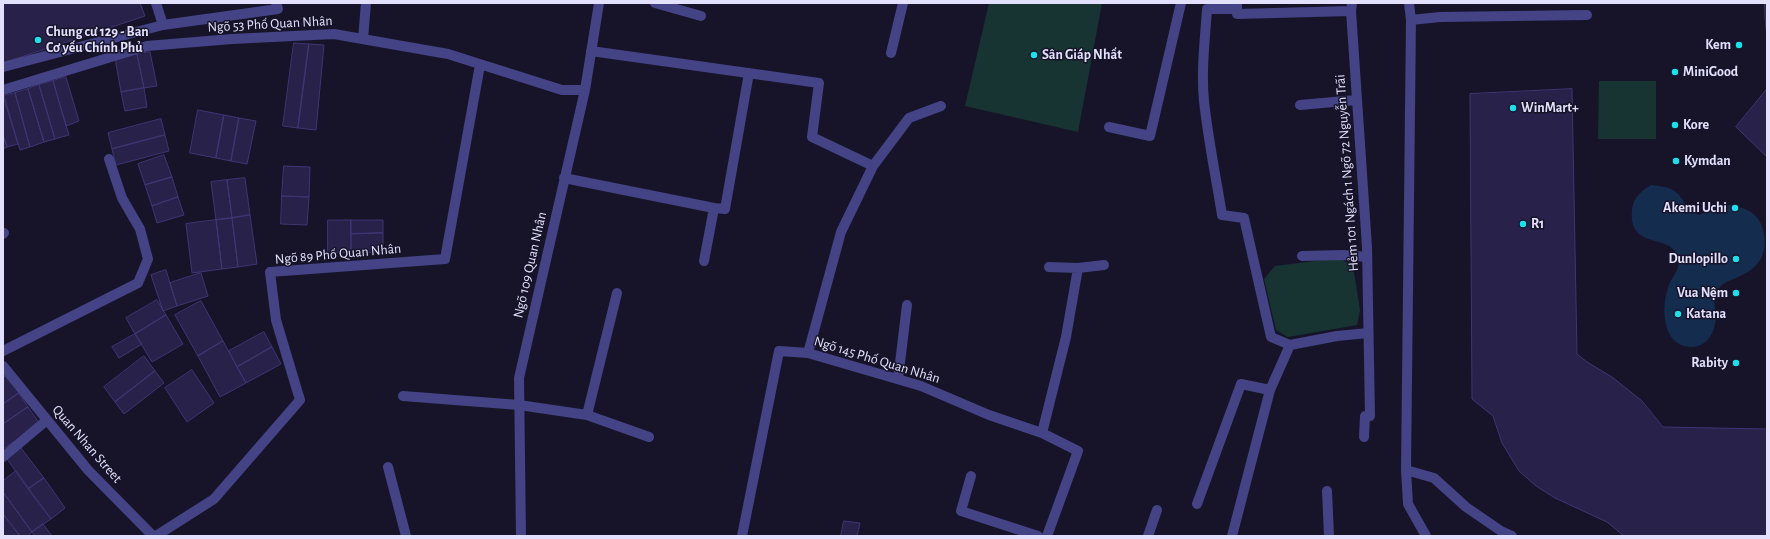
<!DOCTYPE html>
<meta charset="utf-8">
<style>
body{margin:0}
#map{position:relative;width:1770px;height:539px;overflow:hidden;background:#17142a;font-family:"Alegreya Sans",sans-serif}
canvas{display:block}
.frame{position:absolute;inset:0;border:4px solid #e2e0fc;pointer-events:none}
</style>
<div id="map">
<canvas width="1770" height="539"></canvas>
<div class="frame"></div>
</div>
<script>
const g = document.querySelector('canvas').getContext('2d');
g.lineJoin = 'round';
function paint(path, color) { g.fillStyle = color; g.fill(path, 'evenodd'); }
function trace(path, color, width, dash) { g.strokeStyle = color; g.lineWidth = width; g.lineCap = dash ? 'butt' : 'round'; g.setLineDash(dash || []); g.stroke(path); }
function label(font, color, halo, rows, align = 'center') {
  g.font = font + ' "Alegreya Sans",sans-serif'; g.lineWidth = 3; g.setLineDash([]); g.textBaseline = 'middle'; g.strokeStyle = halo; g.fillStyle = color; for (const [text, x, y, turn = 0] of rows) {
    g.save(); g.translate(x, y); g.rotate((+turn || 0) * Math.PI / 180); g.textAlign = isNaN(turn) ? turn : align; if (halo) g.strokeText(text, 0, 0); g.fillText(text, 0, 0); g.restore();
  }
}
paint(new Path2D(`
 M989,3H1102L1078,132L965,106Z
 M1599,81H1656V139H1598Z
 M1339,258L1353,266L1360,310L1357,325L1288,337L1276,330L1264,279L1275,266Z`), '#173432');
paint(new Path2D(`
 M1651,185C1660,186 1672,187 1678,194C1686,203 1687,211 1699,215C1712,208 1724,202 1739,207C1751,210 1760,217 1763,230C1768,250 1762,266 1742,275C1733,280 1720,282 1716,293C1713,300 1715,307 1716,314C1716,329 1710,346 1692,347C1685,347 1679,345 1674,340C1661,327 1663,300 1669,285C1673,275 1683,266 1677,254C1667,234 1628,249 1632,210C1633,198 1641,191 1651,185Z`), '#142c4e');
const building = new Path2D(`
 M3,3H140L145,16L3,63Z
 M1765,3H1767V38L1765,17Z
 M294,43L309,44L298,128L283,126Z
 M309,44L324,45L316,130L298,128Z
 M150,52L157,86L144,88L137,54Z
 M137,54L144,88L121,92L115,58Z
 M66,77L79,121L66,126L53,81Z
 M53,81L69,135L55,139L39,85Z
 M39,85L55,139L44,142L28,89Z
 M144,88L147,107L125,111L121,92Z
 M28,89L44,142L30,147L15,93Z
 M1572,89L1577,354L1587,362L1612,377L1642,401L1663,427L1767,429V536H1624L1607,522L1555,498L1536,486L1519,471L1502,443L1493,416L1472,399L1470,94Z
 M1767,89V157L1736,127Z
 M15,93L30,147L20,150L4,96Z
 M3,96L18,144L7,147L3,135Z
 M198,110L224,115L216,158L190,153Z
 M224,115L239,118L231,161L216,158Z
 M239,118L256,121L247,164L231,161Z
 M161,119L165,135L112,149L108,133Z
 M3,135L7,147L3,149Z
 M165,135L169,151L116,165L112,149Z
 M164,155L172,177L145,185L138,164Z
 M284,166L310,167L309,197L282,196Z
 M172,177L178,197L152,206L145,185Z
 M245,178L250,215L232,218L227,180Z
 M227,180L232,218L216,220L211,182Z
 M282,196L309,197L307,225L281,224Z
 M178,197L184,215L157,223L152,206Z
 M250,215L257,264L238,267L232,218Z
 M232,218L238,267L222,269L216,220Z
 M216,220L222,269L192,273L186,224Z
 M328,220H351V252L328,253Z
 M351,220H383V233L351,234Z
 M383,233V253L351,252V234Z
 M166,270L177,306L163,311L151,275Z
 M201,273L208,296L177,306L170,283Z
 M157,300L166,315L135,334L126,318Z
 M201,301L223,341L198,356L175,315Z
 M166,315L183,344L152,362L135,334Z
 M264,332L272,347L237,367L229,351Z
 M135,334L142,344L119,358L112,347Z
 M223,341L246,383L220,397L198,356Z
 M272,347L281,364L246,383L237,367Z
 M144,356L155,371L115,402L104,387Z
 M192,370L214,403L187,422L165,388Z
 M155,371L164,383L124,414L115,402Z
 M7,375L19,393L3,404V378Z
 M19,393L28,407L3,424V404Z
 M28,407L40,424L3,449V424Z
 M21,448L44,478L28,489L7,459Z
 M16,471L51,519L32,532L3,492V481Z
 M44,478L65,508L51,519L28,489Z
 M3,492L32,532L28,536H20L3,514Z
 M3,514L20,536H3Z
 M844,521L860,523L857,536H841Z
 M43,524L52,536H35L32,532Z`);
paint(building, '#28214a');
trace(building, '#3f3574', 1);
trace(new Path2D(`
 M156,3L163,25
 M655,3L701,16
 M1409,3L1411,20L1406,470L1408,504L1426,536
 M1237,5V14L1351,11L1352,3
 M1237,9H1207C1205,40 1201,70 1204,101C1208,139 1216,177 1222,215L1244,218L1271,337L1290,345
 M1351,11L1367,247L1370,416H1365L1364,437
 M1411,20L1440,17L1587,15
 M363,39L366,3
 M591,51L819,83L812,137L873,166
 M891,53L903,3
 M3,67L163,25L278,9L276,3
 M3,90L147,46L232,39L334,34L448,54L562,90H585
 M1300,105L1356,100
 M1109,127L1150,136L1181,3
 M564,178L714,208L704,261
 M714,208L725,209L749,73
 M3,234L4,233
 M1302,256L1344,255L1367,257
 M1049,267L1078,268
 M1290,345L1337,336L1368,333
 M3,351L138,283L148,259L140,229L122,198L109,159
 M808,353L841,232L873,166L909,118L941,106
 M3,366L88,470L153,536
 M898,379L907,305
 M403,396L519,405L587,415L649,437
 M587,415L617,293
 M1042,433L1066,337L1078,268L1104,265
 M3,457L47,420
 M388,467L406,536
 M1406,470L1434,478L1466,507L1501,531L1512,536
 M971,476L961,511L1038,536
 M1327,491L1329,536
 M1197,504L1241,384L1270,390
 M156,536L214,499L300,400L276,320L270,272L445,259L480,65
 M521,536L519,378L585,90L599,3
 M742,536L779,351L808,353L921,386L989,415L1042,433L1078,451L1047,536
 M1148,536L1157,510
 M1232,536L1270,390L1290,345`), '#434385', 10);
for (const [x, y, r, color] of [
 [38,40,4,"#1de0eb"],
 [1739,45,4,"#1de0eb"],
 [1034,55,4,"#1de0eb"],
 [1675,72,4,"#1de0eb"],
 [1513,108,4,"#1de0eb"],
 [1675,125,4,"#1de0eb"],
 [1676,161,4,"#1de0eb"],
 [1735,208,4,"#1de0eb"],
 [1523,224,4,"#1de0eb"],
 [1736,259,4,"#1de0eb"],
 [1736,293,4,"#1de0eb"],
 [1678,314,4,"#1de0eb"],
 [1736,363,4,"#1de0eb"]
]) { const dot = new Path2D(); dot.arc(x, y, r, 0, 2 * Math.PI); g.fillStyle = color; g.fill(dot); trace(dot, '#17142a', 1.5); }
label('14px', '#e2e0fc', '#17142a', [
 ["Ngõ 53 Phố Quan Nhân",270,24,-3],
 ["Hẻm 101 Ngách 1 Ngõ 72 Nguyễn Trãi",1347,173,-94],
 ["Ngõ 89 Phố Quan Nhân",338,254,-5],
 ["Ngõ 109 Quan Nhân",530,265,-77],
 ["Ngõ 145 Phố Quan Nhân",877,360,17],
 ["Quan Nhan Street",87,444,49]
]);
label('bold 14px', '#e2e0fc', '#17142a', [
 ["Chung cư 129 - Ban",46,32],
 ["Cơ yếu Chính Phủ",46,48],
 ["Kem",1731,45,"right"],
 ["Sân Giáp Nhất",1042,55],
 ["MiniGood",1683,72],
 ["WinMart+",1521,108],
 ["Kore",1683,125],
 ["Kymdan",1684,161],
 ["Akemi Uchi",1727,208,"right"],
 ["R1",1531,224],
 ["Dunlopillo",1728,259,"right"],
 ["Vua Nệm",1728,293,"right"],
 ["Katana",1686,314],
 ["Rabity",1728,363,"right"]
], 'left');
</script>
